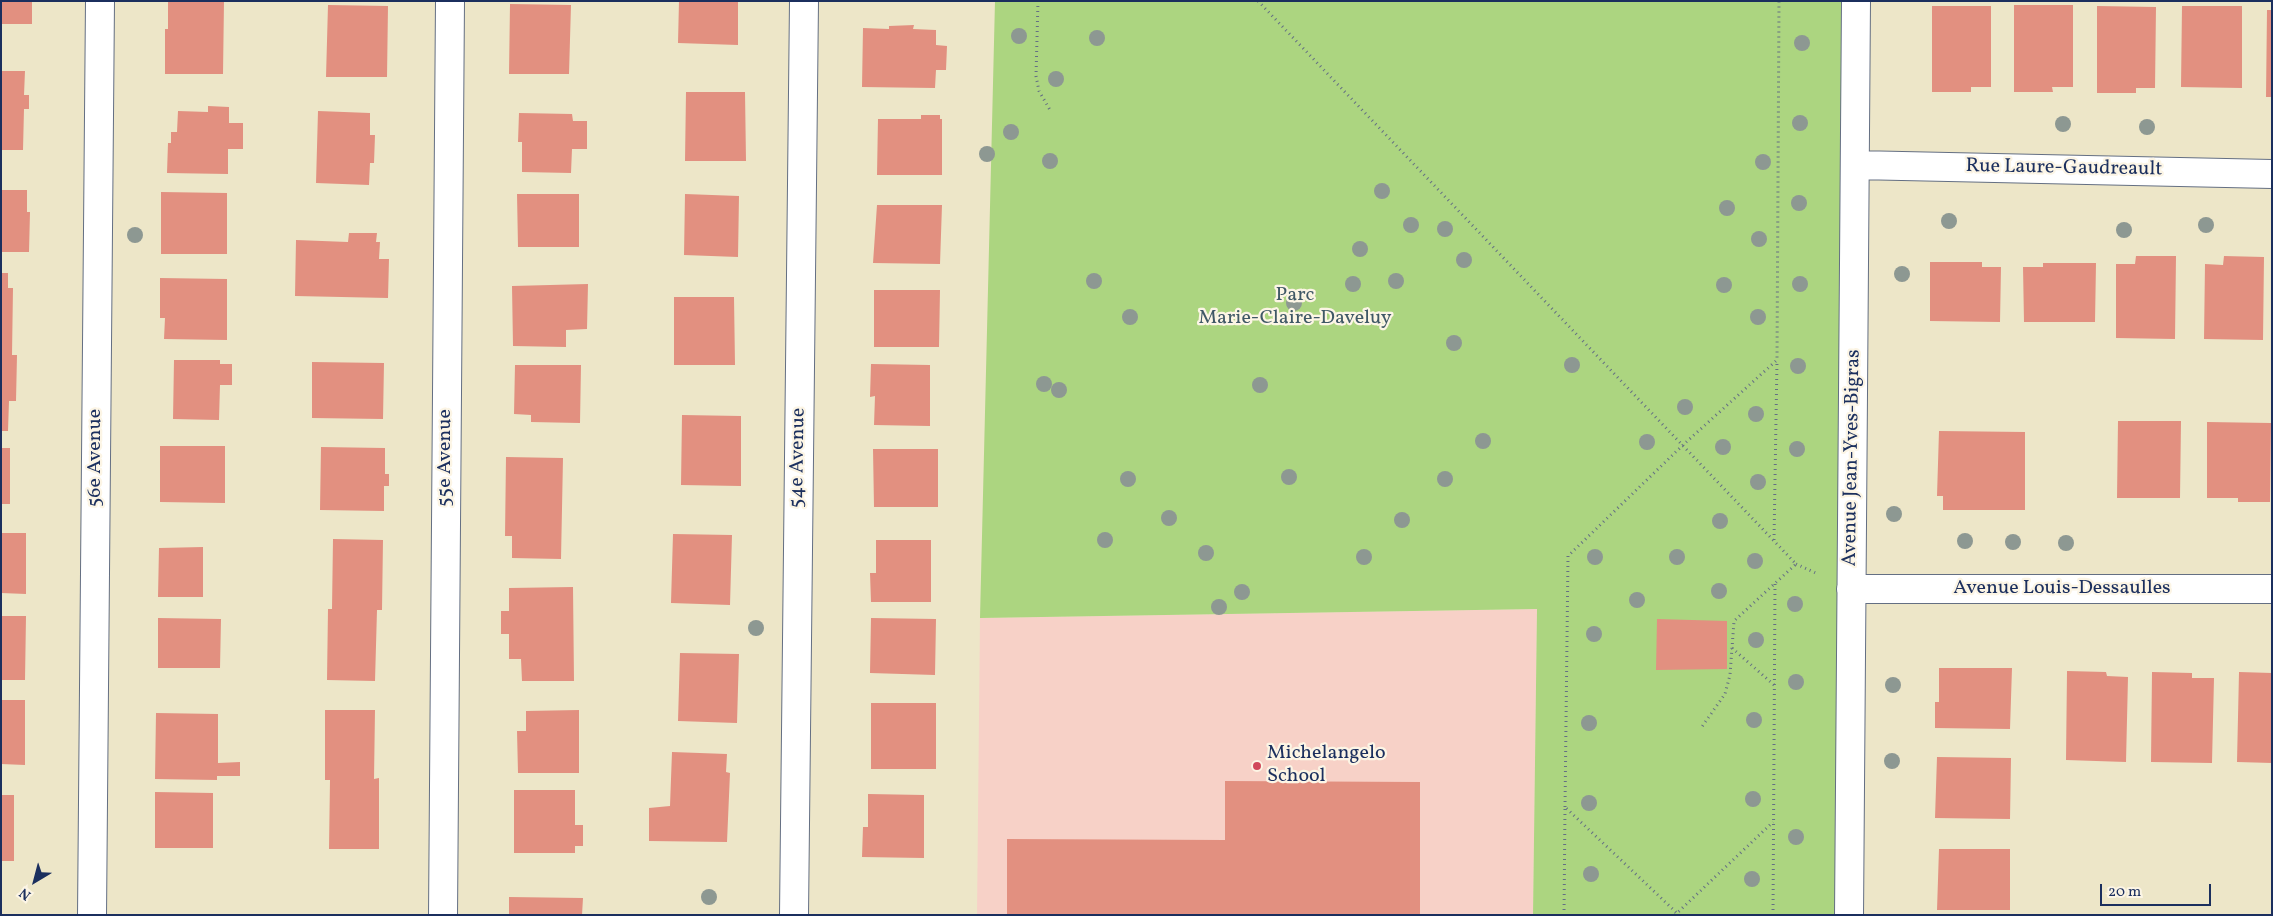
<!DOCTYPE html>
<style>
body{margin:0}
#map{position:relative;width:2273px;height:916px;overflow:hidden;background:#ede6c8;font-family:Vollkorn,serif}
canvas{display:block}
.frame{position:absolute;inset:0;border:2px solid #1b2f5e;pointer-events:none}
.north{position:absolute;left:10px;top:856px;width:50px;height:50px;-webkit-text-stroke:4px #fcf5e5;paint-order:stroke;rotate:217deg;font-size:14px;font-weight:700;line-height:20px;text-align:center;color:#1b2f5e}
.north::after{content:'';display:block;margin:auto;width:18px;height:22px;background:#1b2f5e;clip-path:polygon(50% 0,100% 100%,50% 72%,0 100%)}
.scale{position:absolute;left:2100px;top:884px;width:111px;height:22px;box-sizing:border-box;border:2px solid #1b2f5e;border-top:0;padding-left:6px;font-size:15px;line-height:18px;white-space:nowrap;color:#1b2f5e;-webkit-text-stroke:4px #fcf5e5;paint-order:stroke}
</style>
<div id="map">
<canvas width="2273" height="916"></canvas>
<div class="frame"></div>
<div class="north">N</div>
<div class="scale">20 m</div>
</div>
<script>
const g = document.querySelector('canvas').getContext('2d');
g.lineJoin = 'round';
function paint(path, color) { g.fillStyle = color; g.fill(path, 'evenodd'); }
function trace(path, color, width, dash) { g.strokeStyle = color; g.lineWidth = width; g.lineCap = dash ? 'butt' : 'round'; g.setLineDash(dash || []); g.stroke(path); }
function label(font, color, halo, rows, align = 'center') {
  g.font = font + ' Vollkorn,serif'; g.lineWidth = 4.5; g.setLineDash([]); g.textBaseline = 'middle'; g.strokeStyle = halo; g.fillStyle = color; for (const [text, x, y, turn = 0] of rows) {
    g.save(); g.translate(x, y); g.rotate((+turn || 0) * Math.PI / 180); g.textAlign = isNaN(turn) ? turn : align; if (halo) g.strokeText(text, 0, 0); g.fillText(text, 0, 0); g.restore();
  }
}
paint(new Path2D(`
 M1537,609L1533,915H977L980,618Z`), '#f7d1c7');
paint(new Path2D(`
 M995,1H1854L1848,915H1533L1537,609L980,618Z`), '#acd580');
paint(new Path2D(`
 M1,1H32V24H1Z
 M168,1H224L223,74H165V29H168Z
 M679,1H738V45L678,43Z
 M510,4L571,5L569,74H509Z
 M328,5L388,6L387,77H326Z
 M2014,5H2073V87H2052L2053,92H2014Z
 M1932,6H1991V87H1971V92H1932Z
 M2097,6L2156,7L2155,88H2136V93H2097Z
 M2182,6H2242V88L2181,87Z
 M2267,10H2272V97H2266Z
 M914,25L913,29L936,30V45L947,46L946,70H936L935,88L862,87L863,28L889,29V26Z
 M1,71H25L24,95H29V109H24L23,150H1Z
 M686,92H745L746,161H685Z
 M208,106L229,107V123H243V149H228V174L167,173L168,143H171V132H177L178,111L208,112Z
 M318,111L370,113V135H375L374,163H370L369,185L316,183Z
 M519,113L572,114L573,121H587V149H572L571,173L522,172V142H518Z
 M921,115H940V119H942V175H877L878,119H921Z
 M1,190H27V212H30L29,252H1Z
 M161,192L227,193V254H161Z
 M517,194H579V247H518Z
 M685,194L739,196L738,257L684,255Z
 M877,205H942L940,264L873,263Z
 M349,233H377L376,242H380L379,259H389L388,298L295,296L296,240L348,242Z
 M2136,256H2176L2175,339L2116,338V264H2135Z
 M2224,256L2264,257L2263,340L2204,339L2205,264L2223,265Z
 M1930,262H1982V267H2001L2000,322L1930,321Z
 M2043,263H2096L2095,322H2024L2023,267H2043Z
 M1,273H8V288H13L12,355H17L16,401H9L8,431H1Z
 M160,278L227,279V340L164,339L165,318H160Z
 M588,284L587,329L566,330V347L513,346L512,286Z
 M874,290H940L939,347H874Z
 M674,297H734L735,365H674Z
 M174,360H220V364H232V385H220L219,420L173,419Z
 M312,362L384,363L383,419L312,418Z
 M871,364L930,365V426L874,425L875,396L870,397Z
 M515,365H581L580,423L531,422V415L514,414Z
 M682,415L741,416V486L681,485Z
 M2118,421H2181L2180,498H2117Z
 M2207,422L2271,423L2270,502H2238V498H2207Z
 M1939,431L2025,432V510H1943V496H1937Z
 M160,446H225V503L160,502Z
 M321,447L385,448V474H389V486H384V511L320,510Z
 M1,448H10V504H1Z
 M873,449H938V507H874Z
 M506,457L563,458L561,559L512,558V536H505Z
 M1,533H26V594L1,593Z
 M673,534L732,535L730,605L671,603Z
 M333,539L383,540L382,610H377L375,681L327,680L328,609H332Z
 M876,540H931V602H871L870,573H876Z
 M203,547V597H158L159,548Z
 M573,587L574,681H522L521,659H509V634H501V611H509V588Z
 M1,616H26L25,680H1Z
 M158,618L221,619L220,668H158Z
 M871,618L936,619L935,675L870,673Z
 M1657,619L1727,621V669L1656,670Z
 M680,653L739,654L737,723L678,721Z
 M1939,668H2012L2010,729L1935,728V702H1939Z
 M2067,671L2106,672L2107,676L2128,677L2126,762L2066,760Z
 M2152,672L2192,673V678H2214L2212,763L2151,762Z
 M2239,672L2272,673V763L2237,762Z
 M1,700H25V765L1,764Z
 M871,703H936V769H871Z
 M325,710H375L374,779L379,778V849H329L330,780H325Z
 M579,710V773H518L517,731H526V711Z
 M156,713L218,714V763L240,762V776H217V780L155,779Z
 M672,752L727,754L726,772L730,773L727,842L649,841V808L670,806Z
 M1937,757L2011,758L2010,819L1935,818Z
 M1225,781L1420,782V915H1007V839L1225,840Z
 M514,790H575V825H583V846H575V853H514Z
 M155,792L213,793V848H155Z
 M868,794L924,795V858L862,857L863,827H868Z
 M1,795H14V861H1Z
 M1939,849H2010V910H1937Z
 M509,897L583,898L582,915H509Z`), '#e29080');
const minor = new Path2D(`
 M1856,165L2272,174
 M1851,589H2272
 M92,915L100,1
 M443,915L450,1
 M794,915L804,1
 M1849,915L1856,1`);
trace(minor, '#646f83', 30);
trace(new Path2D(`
 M1038,1L1036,76L1039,91L1050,110
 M1258,1L1796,564L1734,621L1730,675L1725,694L1701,728
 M1774,540L1777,360
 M1796,564L1818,574
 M1732,648L1774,685
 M1565,807L1568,556L1683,445L1777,360L1779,1
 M1564,915L1565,807L1679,915
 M1675,915L1773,822
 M1773,915L1775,584`), '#646f83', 3, [1, 4]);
trace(minor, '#fff', 28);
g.fillStyle = '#8d9892';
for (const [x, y] of [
 [1019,36],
 [1097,38],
 [1802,43],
 [1056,79],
 [1800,123],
 [2063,124],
 [2147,127],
 [1011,132],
 [987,154],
 [1050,161],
 [1763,162],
 [1382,191],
 [1799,203],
 [1727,208],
 [1949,221],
 [1411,225],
 [2206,225],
 [1445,229],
 [2124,230],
 [135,235],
 [1759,239],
 [1360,249],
 [1464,260],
 [1902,274],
 [1094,281],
 [1396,281],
 [1353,284],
 [1800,284],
 [1724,285],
 [1294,303],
 [1130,317],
 [1758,317],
 [1454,343],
 [1572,365],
 [1798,366],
 [1044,384],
 [1260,385],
 [1059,390],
 [1685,407],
 [1756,414],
 [1483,441],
 [1647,442],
 [1723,447],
 [1797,449],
 [1289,477],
 [1128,479],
 [1445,479],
 [1758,482],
 [1894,514],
 [1169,518],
 [1402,520],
 [1720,521],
 [1105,540],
 [1965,541],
 [2013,542],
 [2066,543],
 [1206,553],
 [1364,557],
 [1595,557],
 [1677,557],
 [1755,561],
 [1719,591],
 [1242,592],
 [1637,600],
 [1795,604],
 [1219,607],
 [756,628],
 [1594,634],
 [1756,640],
 [1796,682],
 [1893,685],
 [1754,720],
 [1589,723],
 [1892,761],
 [1753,799],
 [1589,803],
 [1796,837],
 [1591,874],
 [1752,879],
 [709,897]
]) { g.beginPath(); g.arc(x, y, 8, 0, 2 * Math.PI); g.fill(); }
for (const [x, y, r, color] of [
 [1257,766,5,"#d1495b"]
]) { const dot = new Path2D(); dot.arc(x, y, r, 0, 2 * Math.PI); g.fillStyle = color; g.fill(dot); trace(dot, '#fcf5e5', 2); }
label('20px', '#1b2f5e', '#fcf5e5', [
 ["Rue Laure-Gaudreault",2064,169,1],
 ["56e Avenue",96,458,-90],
 ["55e Avenue",446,458,-90],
 ["54e Avenue",799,458,-89],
 ["Avenue Jean-Yves-Bigras",1853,458,-89],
 ["Avenue Louis-Dessaulles",2062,589]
]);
label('20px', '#3f5866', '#fcf5e5', [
 ["Parc",1295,296],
 ["Marie-Claire-Daveluy",1295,319]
]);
label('20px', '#1b2f5e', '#fcf5e5', [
 ["Michelangelo",1267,754],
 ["School",1267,777]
], 'left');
</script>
